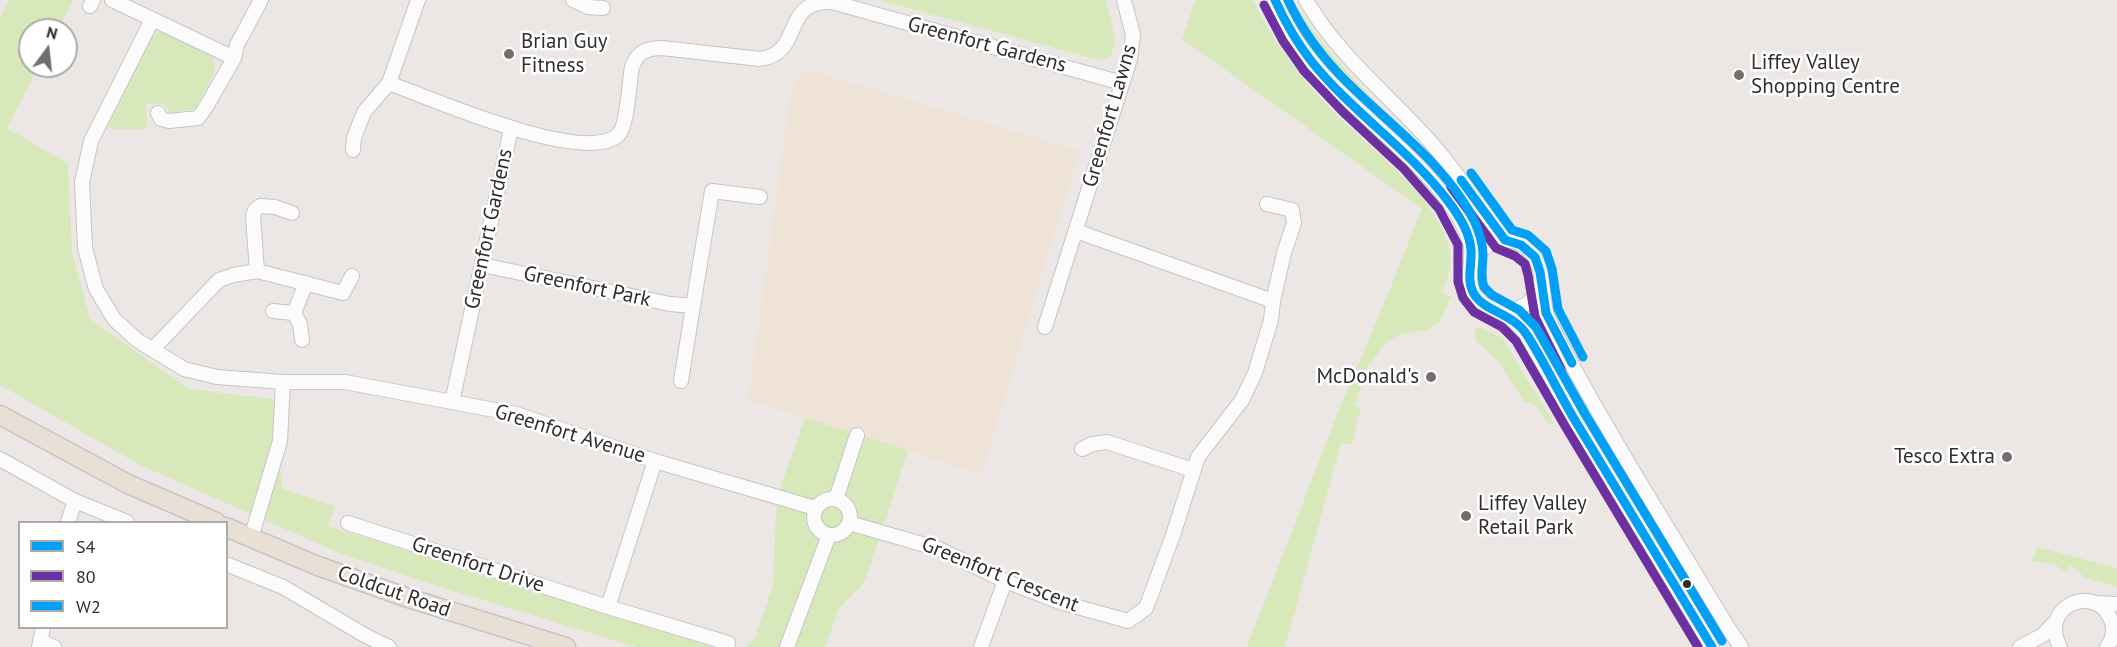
<!DOCTYPE html>
<style>
body{margin:0}
#map{position:relative;width:2117px;height:647px;overflow:hidden;background:#ece7e4;font-family:"PT Sans",sans-serif}
canvas{display:block}
.legend{position:absolute;left:18px;top:521px;width:210px;height:108px;box-sizing:border-box;background:#fff;border:2px solid #ababab;margin:0;padding:8px 10px;list-style:none;font-size:18px;color:#2e2e2e}
.legend li{display:flex;align-items:center;gap:12px;height:30px}
.legend b{width:30px;border:2px solid #ababab}
.north{position:absolute;left:18px;top:18px;width:60px;height:60px;box-sizing:border-box;background:#fff;border:2px solid #ababab;border-radius:50%;rotate:15deg;font-size:16px;font-weight:700;line-height:24px;text-align:center;color:#2e2e2e}
.north::after{content:'';display:block;margin:auto;width:21px;height:27px;background:#706f6e;clip-path:polygon(50% 0,100% 100%,50% 72%,0 100%)}
</style>
<div id="map">
<canvas width="2117" height="647"></canvas>
<ul class="legend">
<li><b style="height:8px;background:#02a0f5"></b>S4</li>
<li><b style="height:8px;background:#6c30a1"></b>80</li>
<li><b style="height:8px;background:#02a0f5"></b>W2</li>
</ul>
<div class="north">N</div>
</div>
<script>
const g = document.querySelector('canvas').getContext('2d');
g.lineJoin = 'round';
function paint(path, color) { g.fillStyle = color; g.fill(path, 'evenodd'); }
function trace(path, color, width, dash) { g.strokeStyle = color; g.lineWidth = width; g.lineCap = dash ? 'butt' : 'round'; g.setLineDash(dash || []); g.stroke(path); }
function label(font, color, halo, rows, align = 'center') {
  g.font = font + ' "PT Sans",sans-serif'; g.lineWidth = 5; g.setLineDash([]); g.textBaseline = 'middle'; g.strokeStyle = halo; g.fillStyle = color; for (const [text, x, y, turn = 0] of rows) {
    g.save(); g.translate(x, y); g.rotate((+turn || 0) * Math.PI / 180); g.textAlign = isNaN(turn) ? turn : align; if (halo) g.strokeText(text, 0, 0); g.fillText(text, 0, 0); g.restore();
  }
}
paint(new Path2D(`
 M806,69L1080,151L1021,342L982,475L748,400L791,93Z`), '#efe3d8');
paint(new Path2D(`
 M9,0H73L58,30H30V66H39L7,128L68,164L72,252L90,319L189,389L273,399L282,489L335,506L328,526L711,647H636L421,581L337,552L140,465L0,385V18Z
 M879,0H1106L1116,42L1110,57L1099,60Z
 M1195,0H1253C1270,36 1293,68 1320,98C1358,141 1441,194 1450,253C1452,268 1447,280 1442,293L1451,297C1447,305 1444,316 1438,323C1425,336 1404,329 1390,340C1380,347 1377,358 1368,364L1355,406L1361,408L1352,445L1341,443L1285,647H1247L1340,407L1386,299L1422,209L1182,39Z
 M1283,0H1293C1335,72 1403,122 1455,186L1449,190C1395,125 1321,77 1283,0Z
 M157,32H165L212,55L215,71L195,109L170,113L164,104H146L147,129H113L105,125L152,36Z
 M1465,199L1489,234L1476,242L1458,204Z
 M1535,310L1545,334L1583,401L1580,411L1530,327L1521,318Z
 M1475,327L1482,328L1502,338L1554,423L1550,426L1535,405L1524,401L1497,360L1476,341Z
 M1587,407L1722,636L1715,640L1583,417L1589,414Z
 M805,418L908,450L865,582L839,608L825,647H746L755,638L773,585L776,513L782,483Z
 M2037,547L2117,568V587L2084,577L2071,565L2065,571L2053,564L2032,561Z`), '#d7e8bb');
const minor = new Path2D(`
 M112,0L234,58
 M573,0L588,7L603,8
 M1275,0C1281,13 1288,28 1296,40C1338,103 1405,142 1449,202C1458,215 1468,232 1471,247C1473,262 1466,278 1473,292C1480,305 1490,307 1502,313C1511,318 1519,325 1526,334L1575,420L1712,647
 M1306,0C1337,54 1385,92 1427,138C1456,170 1479,206 1505,240
 M90,6L93,0
 M152,20L91,141L82,182L85,248L96,289L114,319L137,340L184,369L217,377L283,382H345L516,414L655,461L815,508
 M389,83C427,97 589,168 619,134C628,123 629,82 632,67C637,52 647,48 662,48L760,59C805,53 780,0 832,2L1122,83
 M158,113L161,119L169,121L198,118L206,107L234,58L237,45L261,0
 M353,150L354,138L364,112L389,83L418,0
 M1076,231L1273,301
 M482,265L670,304L693,306L712,191L760,197
 M1471,266C1480,242 1511,231 1530,251C1545,266 1541,292 1546,312C1548,319 1552,326 1555,333C1608,434 1670,531 1729,629L1741,647
 M257,271L253,216L255,210L260,206L275,207L292,213
 M273,311L294,313L300,324L302,340
 M1500,312C1520,311 1535,303 1540,282
 M294,313L306,283
 M1045,327L1130,59L1133,35L1124,0
 M152,350L219,280L233,275L257,271L343,293L352,276
 M681,381L693,306
 M452,402L511,129
 M1082,449L1092,444L1107,442L1193,470
 M0,459L75,501L127,522
 M814 517a18 18 0 1 1 36 0a18 18 0 1 1-36 0Z
 M836,499L857,435
 M68,522L75,501
 M348,523L608,607L728,643L727,647
 M849,523L939,549L1005,581L1060,602L1128,621L1146,608L1173,535L1198,457L1242,400L1255,373L1271,320L1273,301L1284,253L1294,223L1292,210L1267,204
 M251,538L280,441L283,382
 M226,564L283,587L366,636L389,647
 M2094,603L2117,604
 M608,607L655,461
 M40,641L54,647
 M39,647L43,628
 M787,647L829,535
 M981,647L1005,581
 M2020,647L2043,635L2056,621
 M2060,647C2038,606 2096,582 2111,620C2115,630 2113,639 2107,647`);
const major = new Path2D(`
 M0,415L128,484L216,522
 M226,527L318,566L405,597L566,647`);
trace(minor, '#c6c4c5', 16);
trace(major, '#c6c4c4', 21);
trace(minor, '#fcfbfb', 14);
trace(major, '#e9dfd5', 18);
trace(new Path2D(`
 M1275,0C1285,22 1297,43 1312,62C1353,113 1409,149 1448,201C1458,214 1470,233 1471,250C1472,265 1466,280 1474,294C1485,312 1513,313 1527,335C1545,363 1559,394 1576,422C1621,497 1667,572 1712,647
 M1461,180L1505,240L1521,245L1535,257L1540,272L1546,313L1572,363`), '#02a0f5', 9);
trace(new Path2D(`
 M1264,5L1283,41L1304,71L1343,112L1404,169L1439,209L1458,245V282L1463,298L1474,312L1502,327L1516,341L1565,426L1698,647
 M1451,187L1496,248L1515,256L1525,264L1528,275L1535,317L1561,369`), '#6c30a1', 9);
trace(new Path2D(`
 M1288,0C1301,28 1319,53 1340,75C1385,122 1444,161 1474,220C1479,231 1483,242 1483,255C1483,266 1480,276 1484,287L1492,295L1519,310L1536,327L1585,414L1722,641
 M1471,173L1512,230L1528,235L1546,251L1552,269L1558,309L1583,357`), '#02a0f5', 9);
for (const [x, y, r, color] of [
 [509,54,6,"#706f6e"],
 [1739,75,6,"#706f6e"],
 [1431,377,6,"#706f6e"],
 [2007,457,6,"#706f6e"],
 [1466,516,6,"#706f6e"],
 [1687,584,5,"#2e2e2e"]
]) { const dot = new Path2D(); dot.arc(x, y, r, 0, 2 * Math.PI); g.fillStyle = color; g.fill(dot); trace(dot, '#fff', 2); }
label('21px', '#2e2e2e', '#fff', [
 ["Brian Guy",521,42],
 ["Fitness",521,66],
 ["Liffey Valley",1751,63],
 ["Shopping Centre",1751,87],
 ["McDonald's",1419,377,"right"],
 ["Tesco Extra",1995,457,"right"],
 ["Liffey Valley",1478,504],
 ["Retail Park",1478,528]
], 'left');
label('21px', '#2e2e2e', '#fff', [
 ["Greenfort Gardens",987,45,15],
 ["Greenfort Lawns",1110,116,-74],
 ["Greenfort Gardens",489,229,-78],
 ["Greenfort Park",587,287,12],
 ["Greenfort Avenue",570,434,17],
 ["Greenfort Drive",478,565,18],
 ["Greenfort Crescent",1000,575,22],
 ["Coldcut Road",394,592,19]
]);
</script>
